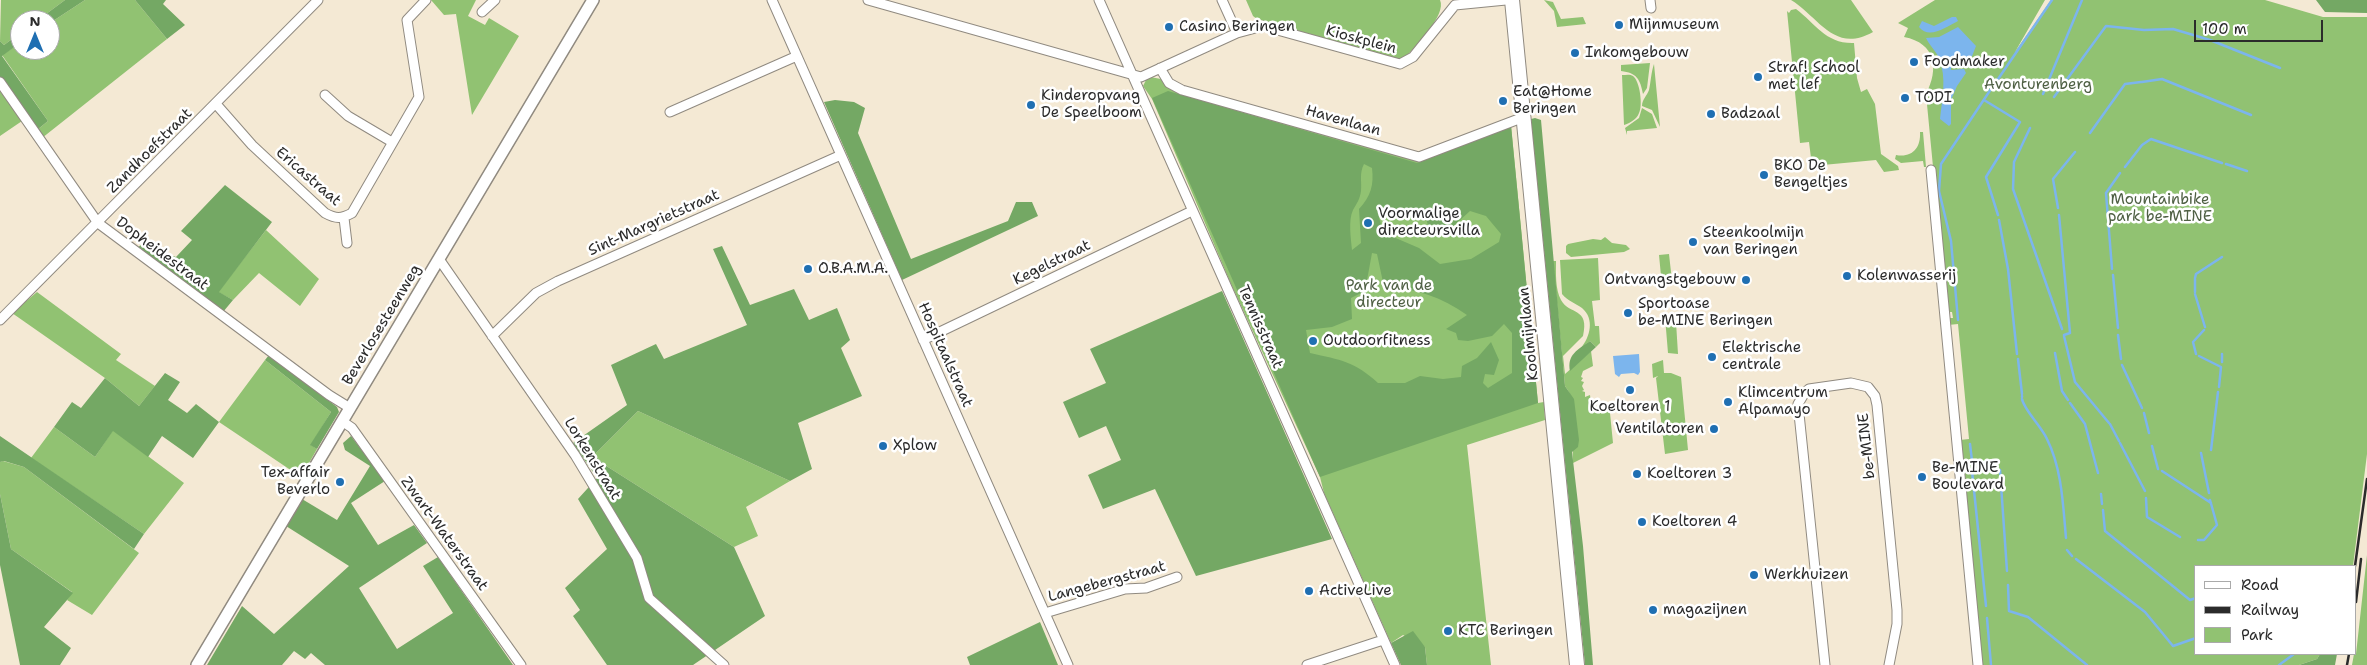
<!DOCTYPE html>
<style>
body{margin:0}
#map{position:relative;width:2367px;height:665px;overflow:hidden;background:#f4e9d4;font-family:"Shantell Sans",sans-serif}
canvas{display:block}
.legend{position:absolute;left:2194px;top:565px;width:162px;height:90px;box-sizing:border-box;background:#fff;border:1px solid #aaa;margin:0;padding:6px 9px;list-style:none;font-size:15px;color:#2b2b2b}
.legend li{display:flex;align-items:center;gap:10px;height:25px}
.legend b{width:25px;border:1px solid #aaa}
.north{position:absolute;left:10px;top:10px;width:50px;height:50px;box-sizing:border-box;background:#fff;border:1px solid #aaa;border-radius:50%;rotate:0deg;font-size:14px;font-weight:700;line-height:20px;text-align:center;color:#2b2b2b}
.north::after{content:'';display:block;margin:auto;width:18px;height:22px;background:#1f6fb2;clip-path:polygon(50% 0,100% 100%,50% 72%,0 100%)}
.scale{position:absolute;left:2194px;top:20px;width:129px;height:22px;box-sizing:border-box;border:2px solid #2b2b2b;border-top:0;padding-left:6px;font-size:15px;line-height:18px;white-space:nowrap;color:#2b2b2b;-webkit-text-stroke:4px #fff;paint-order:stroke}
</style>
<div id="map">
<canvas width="2367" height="665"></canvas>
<ul class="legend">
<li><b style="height:6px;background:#fff"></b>Road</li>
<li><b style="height:6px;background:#2b2b2b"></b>Railway</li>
<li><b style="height:14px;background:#91c272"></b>Park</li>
</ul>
<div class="north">N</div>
<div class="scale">100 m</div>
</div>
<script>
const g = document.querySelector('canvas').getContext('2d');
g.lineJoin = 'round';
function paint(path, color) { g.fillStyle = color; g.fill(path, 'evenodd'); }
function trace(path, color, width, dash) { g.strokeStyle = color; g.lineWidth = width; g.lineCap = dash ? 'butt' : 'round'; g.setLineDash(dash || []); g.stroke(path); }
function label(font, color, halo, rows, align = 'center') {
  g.font = font + ' "Shantell Sans",sans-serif'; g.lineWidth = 5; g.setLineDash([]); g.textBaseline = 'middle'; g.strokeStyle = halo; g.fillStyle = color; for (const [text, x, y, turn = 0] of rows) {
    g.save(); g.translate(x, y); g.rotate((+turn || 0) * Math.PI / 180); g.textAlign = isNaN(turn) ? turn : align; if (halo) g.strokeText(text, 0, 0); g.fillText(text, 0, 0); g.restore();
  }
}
paint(new Path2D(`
 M65,0L38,20H20V33L4,45L0,41L1,0Z
 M85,0H135L167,39L42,138L37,130L48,121L2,55L20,43V50H50V23Z
 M431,0H476L468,16L485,25L489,18L519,36L472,115L456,14L444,15Z
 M1246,0H1440C1447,15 1415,46 1405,58L1401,60L1257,19L1253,16Z
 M1544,0L1553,2L1561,19L1583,17L1586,24L1557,27L1554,11Z
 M1791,0H1851L1873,32C1834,54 1819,17 1791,0Z
 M1935,0H2045L2015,52L2051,0H2265L2323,17H2367V454L2353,566H2196V654H2320L2317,659L2299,665H1982L1960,440L1969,439L1958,324L1948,325V318H1953L1952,312H1947L1926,94C1939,69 1936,43 1904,37L1908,28L1898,23Z
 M1796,9C1816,24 1826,44 1854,43L1857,78L1861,92L1867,89L1875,104L1881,154L1898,166L1899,170L1884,172L1876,160L1812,166L1809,142L1800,143L1787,11L1789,13L1791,10Z
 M1650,63L1647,88L1643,94C1640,79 1637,73 1621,71V65Z
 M1654,64L1660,127L1652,110L1642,106C1642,99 1647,96 1649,90C1651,81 1651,73 1654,64Z
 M1622,75C1626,75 1630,74 1633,76C1640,81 1643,106 1639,113C1637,119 1630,123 1624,125Z
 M1150,77L1161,79L1172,90L1408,158H1430L1511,125L1538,403L1544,402L1545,420L1467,445L1491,665H1427L1425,647L1403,635L1391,643L1324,493L1320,477L1231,284L1152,99L1143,86L1146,80Z
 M0,91L22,121L0,136Z
 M1642,108L1652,114L1657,128L1627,131V135L1625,128L1639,118Z
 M1920,132H1923L1926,167H1924L1923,161L1901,163L1895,159L1896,155C1912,158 1921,148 1920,132Z
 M266,230L319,279L300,306L259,273L233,300L218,292Z
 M1605,237L1612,243L1626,245L1630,249L1624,252L1571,257L1566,253V246L1568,244L1593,239L1601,240Z
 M1669,254L1672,281L1669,285L1662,286L1659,255Z
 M1598,258L1600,300L1592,301L1595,326H1599L1600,343L1596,347L1590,341L1581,348C1590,337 1595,319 1582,308C1575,303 1568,301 1562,294L1560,260Z
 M1553,261H1556C1556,273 1555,289 1561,300C1569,315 1590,307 1583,336L1563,356L1565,374L1591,351L1593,366L1583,371L1581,377L1583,378L1581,381L1584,382L1582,386L1584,390L1582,391L1585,392V397L1590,395L1592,411L1609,403L1613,443L1573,463C1571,438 1582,408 1565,386Z
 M37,292L121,354L116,360L155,386L139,406L105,378L12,313Z
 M1665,317L1668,320L1676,322L1678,354L1668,353Z
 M265,360L331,412L311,445L317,449L301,477L219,422Z
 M1663,360L1664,373H1671L1681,377L1688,450L1665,454L1656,378L1658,376L1653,378L1652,364Z
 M638,411L790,481L746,507L758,536L734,547L608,467L594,455Z
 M54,427L95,457L113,430L184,483L144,534L31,458Z
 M3,461L24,467L139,553L92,615L67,600L72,592L11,549L0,494V462Z
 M2367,555V665H2352L2354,654H2356Z`), '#91c272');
paint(new Path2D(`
 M65,0H85L50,23V20H38Z
 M135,0H166L163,4L185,25L167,39Z
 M2316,0H2367V13L2325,12Z
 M20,33V43L2,56L48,121L37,130L0,78V41L4,45Z
 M1168,91L1417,163L1511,126L1538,403L1320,477L1152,98ZM1364,164L1372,168C1374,185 1371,196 1359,209L1361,243L1352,250C1351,239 1348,220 1353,210C1357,203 1360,199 1361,191C1362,181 1359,174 1364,164ZM1423,209L1432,238L1448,231L1470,211L1486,216L1501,234L1499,242L1471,259L1440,264L1419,248L1384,233L1379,218ZM1372,253L1377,254L1384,287C1415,288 1442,297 1467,315L1446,329L1456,333L1458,340L1468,341L1492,336L1504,324L1512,333V373L1488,388L1483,383L1485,374L1494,375L1499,360L1491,342L1477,358L1462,366L1461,377L1443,379L1420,376L1405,383H1378C1354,361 1341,360 1310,353L1306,330L1332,327L1352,319L1351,298L1365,291Z
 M835,100L854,102L865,108L858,133L911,259L1008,221L1016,202H1032L1038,216L902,280L824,102Z
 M1535,118L1541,120L1565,386L1574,399L1579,440L1578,447L1572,452L1583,546L1593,665H1585L1531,119Z
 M225,185L272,222L219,292L233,300L223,312L137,248L146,241L164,253L176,257L192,240L181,231Z
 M722,246L750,305L794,289L809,320L837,308L850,340L841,348L862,396L798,423L812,469L790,481L638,411L594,455L608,467L734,547L765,616L693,665H607L573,616L580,610L565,588L607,549L578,499L597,478L573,443L627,405L611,365L656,344L664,359L747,325L713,249Z
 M1222,291L1332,539L1196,576L1155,489L1103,509L1088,475L1121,460L1106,426L1079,438L1063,402L1106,383L1090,349Z
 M1590,341L1596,347L1570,371C1567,355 1577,350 1590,341Z
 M269,355L337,407L339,412L317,449L310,445L331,412L265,360Z
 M165,373L180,382L168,400L187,413L196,404L219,422L193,458L162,436L148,457L113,431L95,457L54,427L72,402L81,408L105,378L139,406Z
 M0,436L144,534L134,549L24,467L4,461L0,462Z
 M351,436L385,481L351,503L378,545L414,525L427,543L359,588L397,649L453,613L423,566L438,557L513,665H325L311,653L305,659L294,651L282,665H207L242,606L274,634L349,566L286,526L302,499L337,520L370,466L345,450L343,443Z
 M0,494L11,549L73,593L44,627L71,648L60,665H20L0,565Z
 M1040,622L1058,665H970L967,657Z
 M1413,631L1425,647L1427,665H1401L1391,643Z
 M2320,654H2337L2335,665H2299L2317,659Z`), '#74a864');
paint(new Path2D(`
 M1952,17H1956L1958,21C1946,27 1929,40 1919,27L1922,21L1934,26Z
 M1958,27L1976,46L1969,64L1951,66V70L1964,69L1966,73L1957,86L1951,100V124L1949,126L1940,119C1942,99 1947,78 1939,58C1936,51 1929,45 1926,38L1939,37Z
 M1639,354L1640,372L1638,375L1634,373L1621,374L1619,377L1615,374L1613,356Z`), '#7cb5ed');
trace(new Path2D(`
 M2142,82L2162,79L2251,115
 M1994,85L2052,0
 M2043,94L2082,0
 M2054,97L2106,26L2144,30L2173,29L2210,40L2280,68
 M1984,100L2020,122L1986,177L1998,215
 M2030,128L2014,162L2013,189L2062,329
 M2090,133L2125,84L2141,82
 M2226,164L2247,171
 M2125,167L2142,145L2151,139L2222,163
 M2058,208L2053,179L2075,152
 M2059,215L2070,333L2064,335
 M1999,220L2008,269L2017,354
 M2112,269L2106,193L2120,173
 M2113,275L2118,328
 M2195,278L2196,274L2222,257
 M2195,279V292
 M2195,294L2205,327
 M1958,320L1951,241L1939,191L1941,164L1993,86
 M2118,335L2121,359
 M2064,336L2075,382L2109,423
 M2055,353L2062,391L2068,400
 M2196,354L2193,342L2204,330
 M2199,356L2221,367L2219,387
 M2018,359L2022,394
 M2222,362V354
 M2122,365L2142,408
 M2022,396V397
 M2022,399C2024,410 2042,427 2047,439C2062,469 2063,505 2066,538
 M2070,403L2085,424L2098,473
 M2144,413L2149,433
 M2110,424L2119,441
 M2120,443L2145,491
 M1970,444L1972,461
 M2152,446L2158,469
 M2211,450L2218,392
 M2201,453L2209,493
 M2000,470L2007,571
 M1972,471L1986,606
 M2162,471L2211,503
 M2101,494L2102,504
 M2146,498L2147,517L2180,537
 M2103,510L2105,531L2190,600L2196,598
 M2198,540H2204L2217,525L2210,500
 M2067,550L2072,556
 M2076,559L2145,612L2173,646L2196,638
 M2008,585L2009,611L2028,617L2087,665
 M1987,618L1991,665
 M2279,665L2294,654`), '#7cb5ed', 2.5);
const minor = new Path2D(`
 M772,0L1068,665
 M868,0L1141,77L1237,33L1263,26L1400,64L1413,57L1455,5L1506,0
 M1099,0L1395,665
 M1222,0L1237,33
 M1650,0L1651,8
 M482,12L495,0
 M1160,68L1169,83L1182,90L1419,157L1524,117
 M0,82L98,223L329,395L350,408
 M325,95L348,116L392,142
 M216,104L252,145L325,213C336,219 341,219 352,213L419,97L407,20L426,0
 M670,112L797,56
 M1931,170L1978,665
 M344,218L347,243
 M439,259L575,455L637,558L649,598L724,665
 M0,320L318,0
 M492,336L536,293L558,281L841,155
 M923,340L1192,211
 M342,421L352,428L521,665
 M1045,613L1125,589L1146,588L1177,577
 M1307,665L1383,640
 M1825,665L1798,404L1804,394L1809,389L1851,383L1868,387L1875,396L1877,405L1897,610V624L1889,665`);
const tertiary = new Path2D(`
 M197,665L593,0`);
const primary = new Path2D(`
 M1512,0L1577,665`);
trace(minor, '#908a80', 11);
trace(tertiary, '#908a80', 14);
trace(primary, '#908a80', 16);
trace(minor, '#fff', 9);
trace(tertiary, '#fff', 11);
trace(primary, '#fff', 14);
trace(new Path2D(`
 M2355,566L2367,479
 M2356,602L2361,559
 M2347,665L2349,654`), '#2b2b2b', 2.5);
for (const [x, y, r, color] of [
 [1619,25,5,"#1f6fb2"],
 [1169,27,5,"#1f6fb2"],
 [1575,53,5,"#1f6fb2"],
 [1914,62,5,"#1f6fb2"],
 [1758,77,5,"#1f6fb2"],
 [1905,98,5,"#1f6fb2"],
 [1503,101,5,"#1f6fb2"],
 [1031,105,5,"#1f6fb2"],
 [1711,114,5,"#1f6fb2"],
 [1764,175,5,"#1f6fb2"],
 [1368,223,5,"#1f6fb2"],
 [1693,242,5,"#1f6fb2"],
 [808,269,5,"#1f6fb2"],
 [1847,276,5,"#1f6fb2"],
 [1746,280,5,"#1f6fb2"],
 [1628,313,5,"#1f6fb2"],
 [1313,341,5,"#1f6fb2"],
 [1712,357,5,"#1f6fb2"],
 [1630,390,5,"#1f6fb2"],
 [1728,402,5,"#1f6fb2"],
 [1714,429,5,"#1f6fb2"],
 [883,446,5,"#1f6fb2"],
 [1637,474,5,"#1f6fb2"],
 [1922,477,5,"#1f6fb2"],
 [340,482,5,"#1f6fb2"],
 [1642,522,5,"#1f6fb2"],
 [1754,575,5,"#1f6fb2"],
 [1309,591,5,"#1f6fb2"],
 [1653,610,5,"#1f6fb2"],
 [1448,631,5,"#1f6fb2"]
]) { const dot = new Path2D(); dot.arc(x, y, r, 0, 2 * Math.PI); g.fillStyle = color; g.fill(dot); trace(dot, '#fff', 2); }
label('15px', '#2b2b2b', '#fff', [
 ["Mijnmuseum",1629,25],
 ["Casino Beringen",1179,27],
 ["Inkomgebouw",1585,53],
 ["Foodmaker",1924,62],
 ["Straf! School",1768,68],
 ["met lef",1768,85],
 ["Eat@Home",1513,92],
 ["Beringen",1513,109],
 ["Kinderopvang",1041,96],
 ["De Speelboom",1041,113],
 ["TODI",1915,98],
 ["Badzaal",1721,114],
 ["BKO De",1774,166],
 ["Bengeltjes",1774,183],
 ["Voormalige",1378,214],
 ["directeursvilla",1378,231],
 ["Steenkoolmijn",1703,233],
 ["van Beringen",1703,250],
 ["O.B.A.M.A.",818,269],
 ["Kolenwasserij",1857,276],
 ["Ontvangstgebouw",1736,280,"right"],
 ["Sportoase",1638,304],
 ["be-MINE Beringen",1638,321],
 ["Outdoorfitness",1323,341],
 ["Elektrische",1722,348],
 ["centrale",1722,365],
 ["Klimcentrum",1738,393],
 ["Alpamayo",1738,410],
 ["Koeltoren 1",1630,407,"center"],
 ["Ventilatoren",1704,429,"right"],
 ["Xplow",893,446],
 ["Be-MINE",1932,468],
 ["Boulevard",1932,485],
 ["Tex-affair",330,473,"right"],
 ["Beverlo",330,490,"right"],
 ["Koeltoren 3",1647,474],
 ["Koeltoren 4",1652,522],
 ["Werkhuizen",1764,575],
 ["ActiveLive",1319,591],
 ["magazijnen",1663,610],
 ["KTC Beringen",1458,631]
], 'left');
label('15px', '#2b2b2b', '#fff', [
 ["Kioskplein",1361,40,15],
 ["Havenlaan",1343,121,16],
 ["Zandhoefstraat",150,151,-45],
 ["Ericastraat",308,177,41],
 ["Sint-Margrietstraat",654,223,-24],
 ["Dopheidestraat",162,254,37],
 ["Kegelstraat",1052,263,-26],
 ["Beverlosesteenweg",382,325,-59],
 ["Tennisstraat",1260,327,66],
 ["Koolmijnlaan",1529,334,-96],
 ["Hospitaalstraat",945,355,66],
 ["be-MINE",1867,446,-96],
 ["Lorkenstraat",592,459,58],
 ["Zwart-Waterstraat",444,534,54],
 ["Langebergstraat",1107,582,-15]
]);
label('15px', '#4f6044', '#fff', [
 ["Avonturenberg",2038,85],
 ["Mountainbike",2160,200],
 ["park be-MINE",2160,217],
 ["Park van de",1389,286],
 ["directeur",1389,303]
]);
</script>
